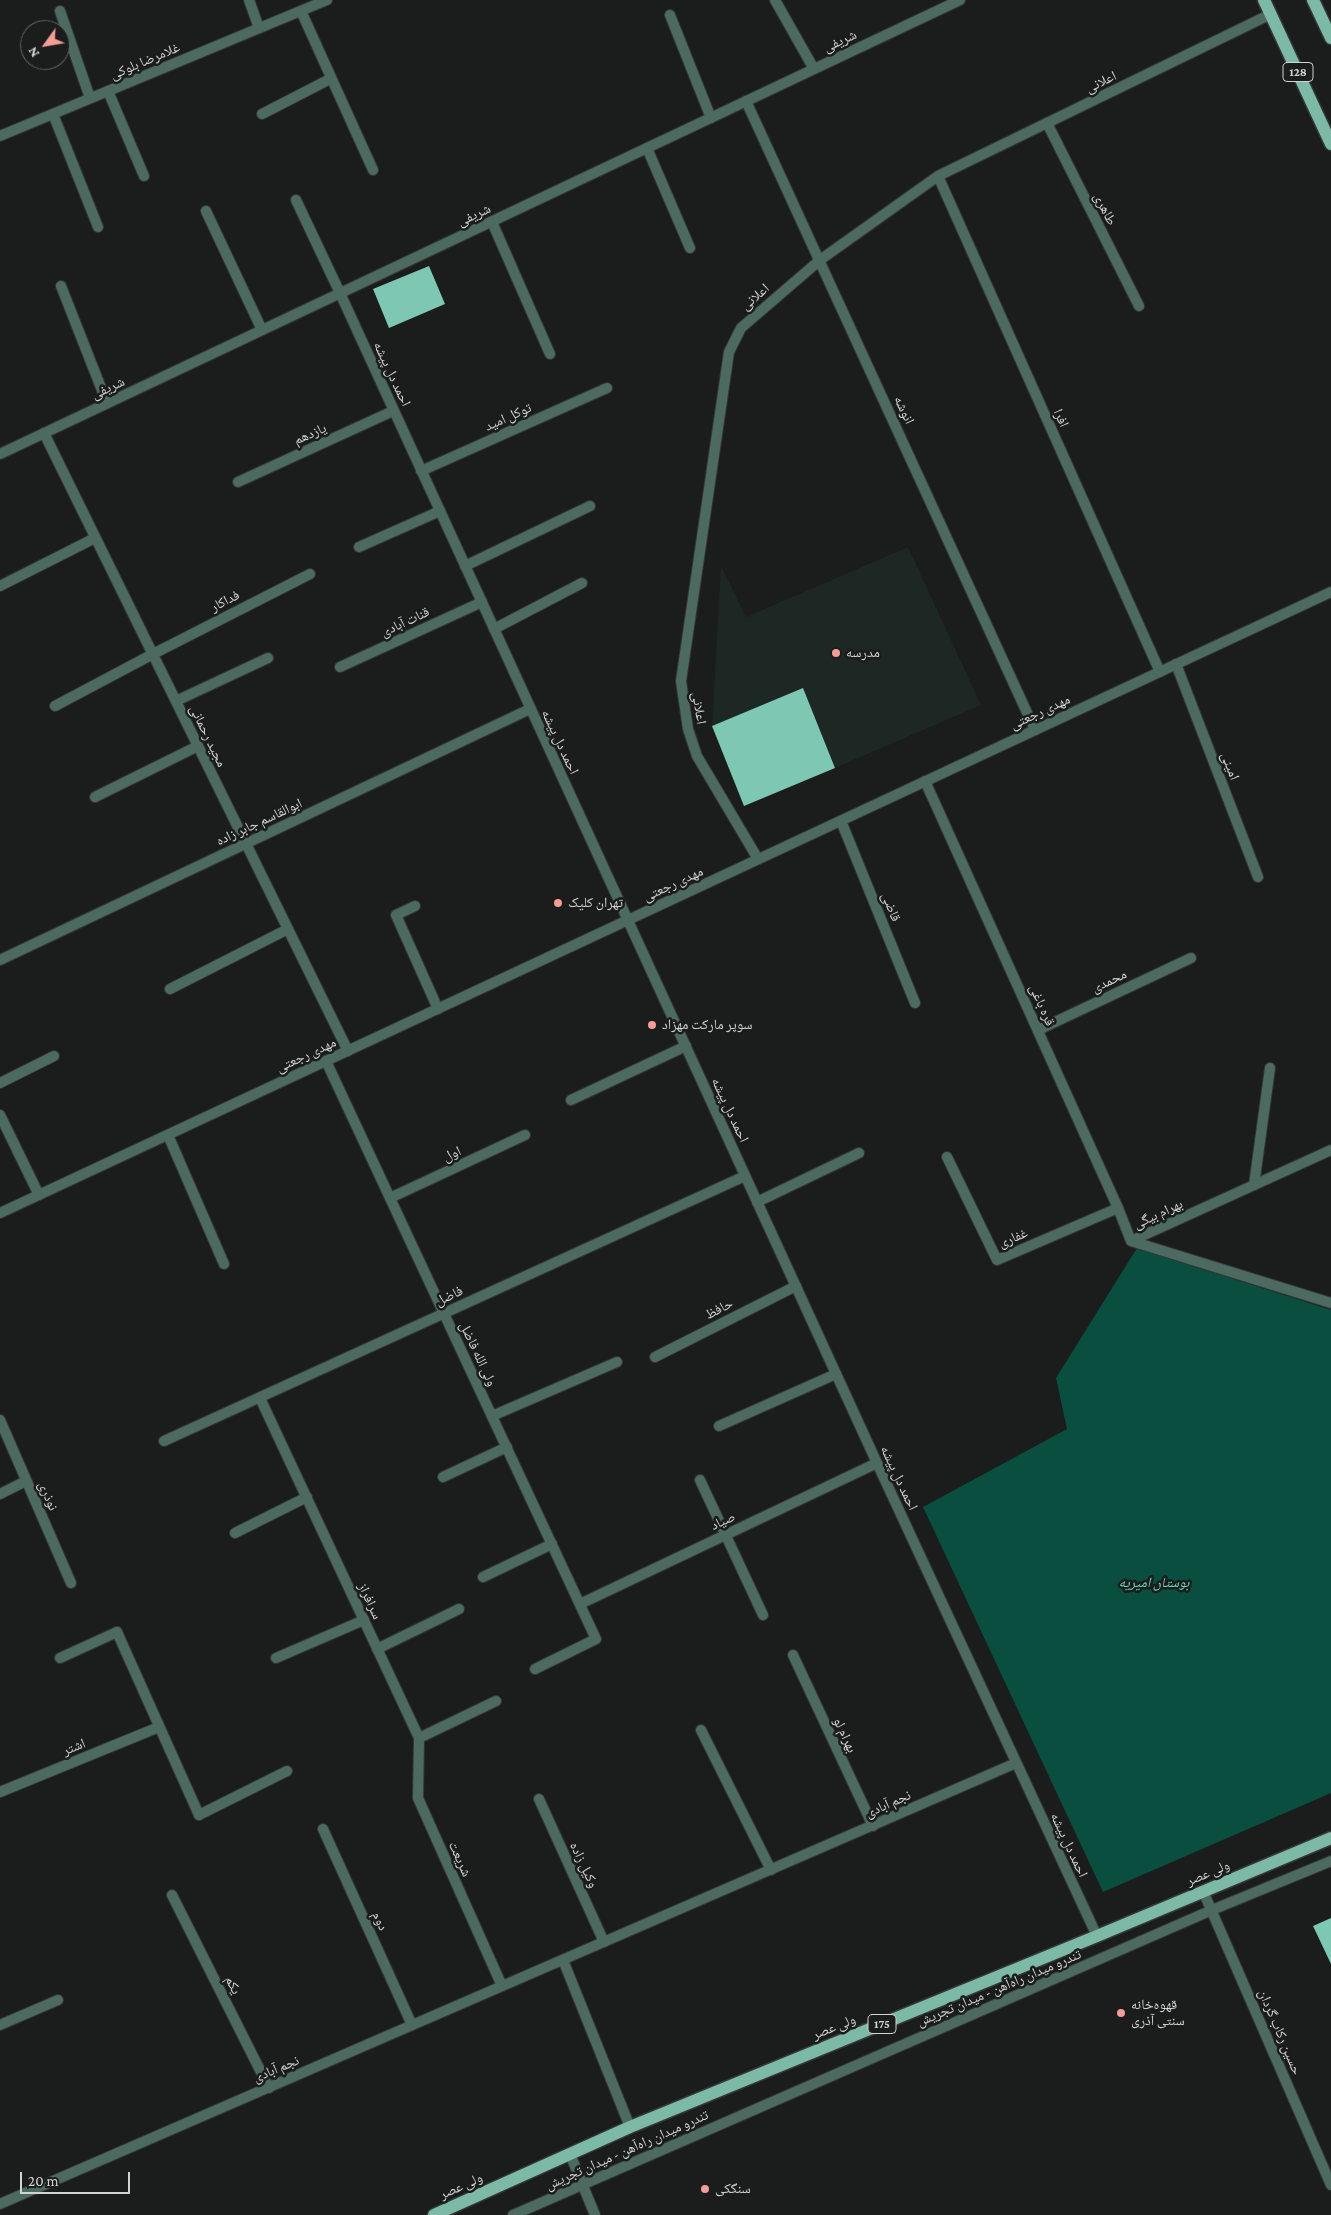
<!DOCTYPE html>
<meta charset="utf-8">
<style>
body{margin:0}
#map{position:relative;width:1331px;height:2215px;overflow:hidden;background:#1a1d1c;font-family:"Crimson Pro",serif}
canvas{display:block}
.north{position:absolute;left:20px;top:20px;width:50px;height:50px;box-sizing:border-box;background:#1a1d1c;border:1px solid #646665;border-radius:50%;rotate:238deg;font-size:14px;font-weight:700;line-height:20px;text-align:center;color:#d2d4d3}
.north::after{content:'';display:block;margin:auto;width:18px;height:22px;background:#f59c96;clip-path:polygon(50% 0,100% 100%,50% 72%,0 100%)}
.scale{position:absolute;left:20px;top:2172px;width:110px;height:22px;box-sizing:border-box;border:2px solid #d2d4d3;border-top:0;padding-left:6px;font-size:15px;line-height:18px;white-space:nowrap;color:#d2d4d3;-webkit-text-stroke:4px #1a1d1c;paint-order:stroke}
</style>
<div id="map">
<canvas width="1331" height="2215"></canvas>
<div class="north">N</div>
<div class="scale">20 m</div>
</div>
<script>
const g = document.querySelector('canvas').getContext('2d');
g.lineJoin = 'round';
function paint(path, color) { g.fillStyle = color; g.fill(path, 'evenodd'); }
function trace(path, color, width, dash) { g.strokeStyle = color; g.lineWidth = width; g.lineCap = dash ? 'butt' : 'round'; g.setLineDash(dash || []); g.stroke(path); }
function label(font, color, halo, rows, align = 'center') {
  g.font = font + ' "Crimson Pro","Noto Naskh Arabic",serif'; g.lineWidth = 5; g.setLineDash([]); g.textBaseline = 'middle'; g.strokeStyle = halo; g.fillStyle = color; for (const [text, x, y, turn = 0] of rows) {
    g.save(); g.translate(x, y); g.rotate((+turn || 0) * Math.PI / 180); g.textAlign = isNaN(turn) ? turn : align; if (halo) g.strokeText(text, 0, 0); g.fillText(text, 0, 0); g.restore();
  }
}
paint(new Path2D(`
 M908,547L981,705L835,768L803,689L712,726L721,566L746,617Z`), '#1d2724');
paint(new Path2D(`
 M1137,1248L1331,1310V1793L1103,1892L923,1507L1067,1429L1056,1378Z`), '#094e3f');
paint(new Path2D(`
 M429,266L445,304L389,328L373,289Z
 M803,688L835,768L744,806L712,726Z
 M1331,1918V1964L1313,1926Z`), '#7ec7b2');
const service = new Path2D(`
 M249,0L259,28
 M60,11L90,98
 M301,11L373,170
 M670,15L711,118
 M108,91L144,176
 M53,114L98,227
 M262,114L330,79
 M1047,123L1139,306
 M647,148L690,248
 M296,200L340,293
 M206,211L262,330
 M492,222L550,354
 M61,286L107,403
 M421,471L607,388
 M238,482L393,411
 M359,547L440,511
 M465,566L590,506
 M0,586L95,538
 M494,629L582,583
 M1176,664L1258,877
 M340,667L482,602
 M176,701L268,658
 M55,706L153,654L310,574
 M95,797L198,746
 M841,821L915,1003
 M415,906L396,915L438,1009
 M170,989L288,929
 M1038,1030L1191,958
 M0,1083L54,1056
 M571,1100L686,1046
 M168,1135L224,1264
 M947,1157L997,1260L1118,1208
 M1254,1185L1270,1068
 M390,1198L525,1135
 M757,1202L859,1153
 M655,1357L796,1286
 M492,1416L617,1362
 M719,1426L836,1374
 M443,1477L507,1447
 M700,1480L763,1615
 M0,1494L26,1481
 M235,1533L307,1497
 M483,1577L552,1544
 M377,1649L459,1609
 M793,1655L873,1826
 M60,1658L117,1632
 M276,1658L364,1620
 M701,1730L771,1870
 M419,1738L418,1798L502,1986
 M539,1799L604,1942
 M199,1815L287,1771
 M323,1829L412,2025
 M172,1895L269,2088
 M0,2025L58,2000
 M513,2215L1212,1910L1331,1861`);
const minor = new Path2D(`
 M775,0L814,69
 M746,101L1035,730
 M0,136L327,0
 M938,176L1160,672
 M340,293L877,1463L1097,1936
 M44,433L348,1051
 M925,781L1118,1208L1131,1241
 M758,859L697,756L688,729L681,681L729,352L741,328L820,260L938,176L1271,14
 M0,960L530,709
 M326,1061L596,1639L535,1669
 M0,1115L39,1195
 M1131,1241L1331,1150
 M1131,1241L1331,1303
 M260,1398L419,1738L496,1701
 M0,1420L71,1583
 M164,1441L745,1176
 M580,1604L877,1463
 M117,1632L199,1815
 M0,1792L159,1727
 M1203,1891L1331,2185
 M563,1960L630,2127
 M570,2154L595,2215
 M0,2204L1016,1763`);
const tertiary = new Path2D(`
 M0,454L960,0
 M0,1213L1331,592`);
const primary = new Path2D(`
 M1264,0L1331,144
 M1313,0L1331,38
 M434,2215L630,2127L1097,1936L1331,1838`);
trace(service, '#343736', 12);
trace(minor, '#343736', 12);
trace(tertiary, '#343736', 12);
trace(primary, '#343736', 15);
trace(service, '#4d6a61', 10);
trace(minor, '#4d6a61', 10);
trace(tertiary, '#4d6a61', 10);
trace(primary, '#7cb9a7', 12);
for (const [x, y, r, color] of [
 [836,653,5,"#f59c96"],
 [558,903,5,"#f59c96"],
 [652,1025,5,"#f59c96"],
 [1121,2013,5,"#f59c96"],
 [705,2189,5,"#f59c96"]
]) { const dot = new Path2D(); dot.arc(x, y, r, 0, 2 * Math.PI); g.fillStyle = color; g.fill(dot); trace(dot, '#1a1d1c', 2); }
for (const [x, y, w] of [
 [1298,72,30],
 [882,2024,28]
]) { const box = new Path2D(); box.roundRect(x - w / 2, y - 9.5, w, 19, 4); g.fillStyle = '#1a1d1c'; g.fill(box); trace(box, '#d2d4d3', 1); }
label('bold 12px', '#d2d4d3', null, [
 ["128",1298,72],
 ["175",882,2024]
]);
label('14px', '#d2d4d3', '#1a1d1c', [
 ["شریفی",840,41,-25],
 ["غلامرضا بلوکی",145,61,-23],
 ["اعلانی",1101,82,-26],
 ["طاهری",1105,209,63],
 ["شریفی",474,215,-25],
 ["اعلانی",755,297,-41],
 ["احمد دل پیشه",392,374,65],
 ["شریفی",108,388,-25],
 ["انوشه",904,410,65],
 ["توکل امید",508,417,-24],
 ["افرا",1061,418,66],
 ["یازدهم",310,434,-24],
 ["فداکار",225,601,-27],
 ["قنات آبادی",405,622,-25],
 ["اعلانی",699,708,81],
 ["مهدی رجعتی",1040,712,-25],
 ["مجید رحمانی",208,736,64],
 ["احمد دل پیشه",560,742,65],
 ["امینی",1230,766,69],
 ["ابوالقاسم جابر زاده",259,822,-25],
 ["مهدی رجعتی",673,884,-25],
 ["قاضی",891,907,68],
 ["محمدی",1109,981,-25],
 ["قره باغی",1042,1005,66],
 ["مهدی رجعتی",306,1055,-25],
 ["احمد دل پیشه",730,1110,65],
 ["اول",452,1154,-25],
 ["بهرام بیگی",1158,1214,-25],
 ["غفاری",1013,1238,-23],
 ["فاضل",449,1296,-25],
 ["حافظ",719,1309,-27],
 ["ولی الله فاضل",478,1354,65],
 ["احمد دل پیشه",899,1478,65],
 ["نوذری",48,1496,67],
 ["صیاد",723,1521,-25],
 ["سرافراز",370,1601,65],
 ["بهرام لو",845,1735,65],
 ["اشتر",74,1747,-22],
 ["نجم آبادی",888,1804,-24],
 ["احمد دل پیشه",1069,1845,65],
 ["شریعت",460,1859,66],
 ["وکیل زاده",584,1865,65],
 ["ولی عصر",1208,1873,-23],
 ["دوم",380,1921,65],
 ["یکم",233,1985,63],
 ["تندرو میدان راه‌آهن - میدان تجریش",999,1988,-23],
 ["ولی عصر",834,2027,-22],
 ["حسین رکاب‌ گردان",1280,2032,67],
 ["نجم آبادی",276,2069,-23],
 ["تندرو میدان راه‌آهن - میدان تجریش",627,2150,-24],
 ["ولی عصر",461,2186,-24]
]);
label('14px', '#d2d4d3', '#1a1d1c', [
 ["مدرسه",846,653],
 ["تهران کلیک",568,903],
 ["سوپر مارکت مهزاد",662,1025],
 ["قهوه‌خانه",1131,2005],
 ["سنتی آذری",1131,2021],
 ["سنگکی",715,2189]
], 'left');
label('italic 14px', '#6edbbe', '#1a1d1c', [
 ["بوستان امیریه",1154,1583]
]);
</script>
